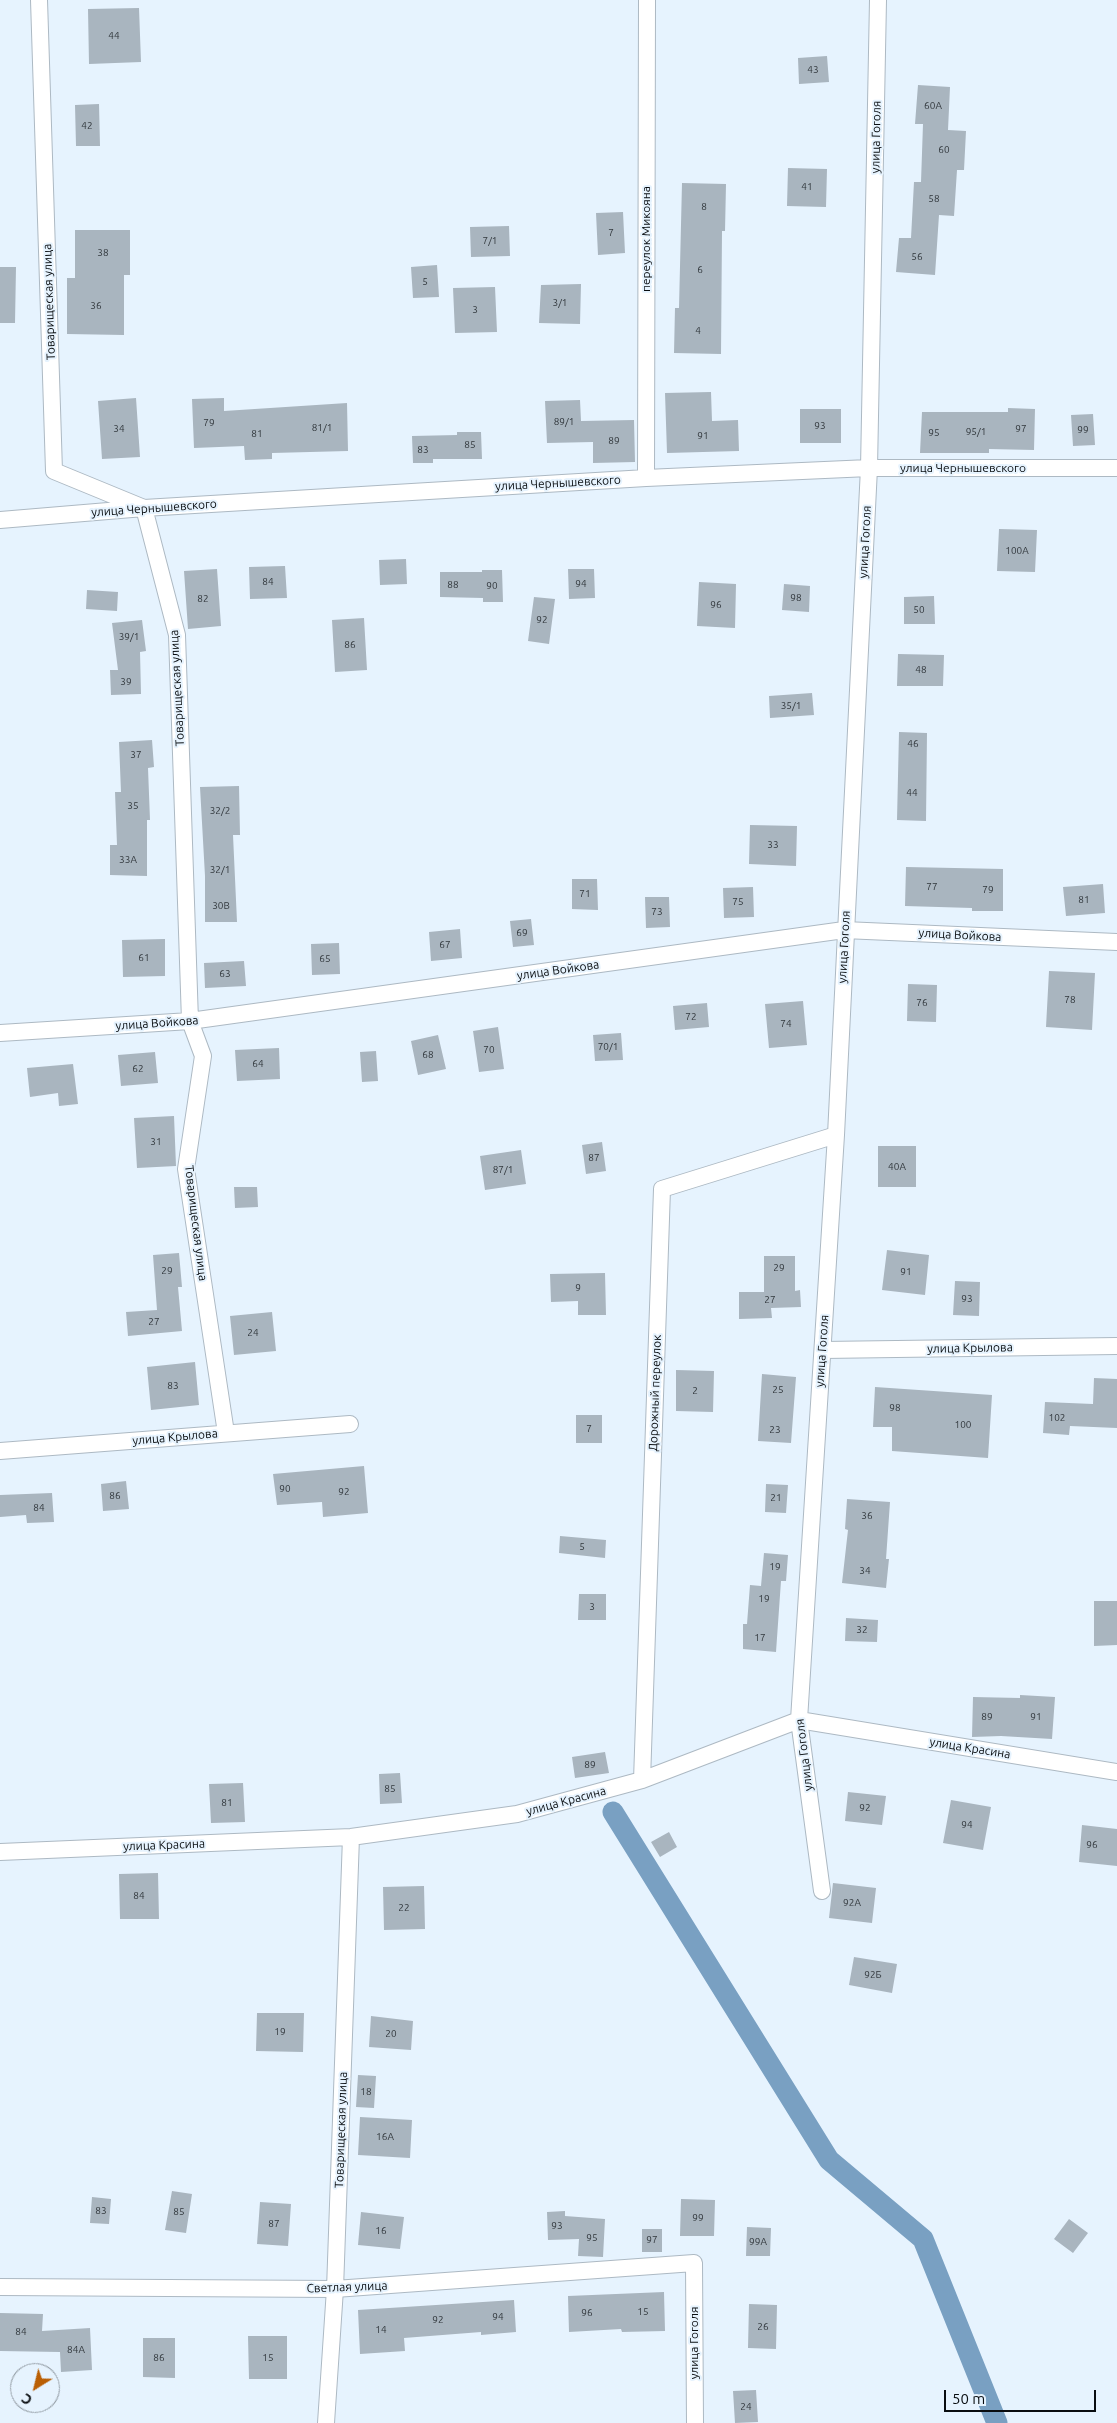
<!DOCTYPE html>
<meta charset="utf-8">
<style>
body{margin:0}
#map{position:relative;width:1117px;height:2423px;overflow:hidden;background:#e6f3fe;font-family:Ubuntu,sans-serif}
canvas{display:block}
.north{position:absolute;left:10px;top:2363px;width:50px;height:50px;box-sizing:border-box;background:#e6f3fe;border:1px solid #8e979f;border-radius:50%;rotate:216deg;font-size:14px;font-weight:700;line-height:20px;text-align:center;color:#090d10}
.north::after{content:'';display:block;margin:auto;width:18px;height:22px;background:#ba5f04;clip-path:polygon(50% 0,100% 100%,50% 72%,0 100%)}
.scale{position:absolute;left:944px;top:2390px;width:152px;height:22px;box-sizing:border-box;border:2px solid #090d10;border-top:0;padding-left:6px;font-size:15px;line-height:18px;white-space:nowrap;color:#090d10;-webkit-text-stroke:4px #e6f3fe;paint-order:stroke}
</style>
<div id="map">
<canvas width="1117" height="2423"></canvas>
<div class="north">С</div>
<div class="scale">50 m</div>
</div>
<script>
const g = document.querySelector('canvas').getContext('2d');
g.lineJoin = 'round';
function trace(path, color, width, dash) { g.strokeStyle = color; g.lineWidth = width; g.lineCap = dash ? 'butt' : 'round'; g.setLineDash(dash || []); g.stroke(path); }
function paint(path, color) { g.fillStyle = color; g.fill(path, 'evenodd'); }
function label(font, color, halo, rows, align = 'center') {
  g.font = font + ' Ubuntu,sans-serif'; g.lineWidth = 4; g.setLineDash([]); g.textBaseline = 'middle'; g.strokeStyle = halo; g.fillStyle = color; for (const [text, x, y, turn = 0] of rows) {
    g.save(); g.translate(x, y); g.rotate((+turn || 0) * Math.PI / 180); g.textAlign = isNaN(turn) ? turn : align; if (halo) g.strokeText(text, 0, 0); g.fillText(text, 0, 0); g.restore();
  }
}
trace(new Path2D(`
 M613,1812L829,2160L923,2239L997,2423`), '#79a0c2', 21);
paint(new Path2D(`
 M139,8L141,62L89,64L88,9Z
 M827,56L829,82L799,84L798,58Z
 M918,85L950,87L948,130L966,131L964,170H957L954,216L939,215L935,275L896,272L899,238H911L914,182H921L923,124H915Z
 M99,104L100,146H76L75,105Z
 M788,168L827,169L826,207L787,206Z
 M682,183L726,184L725,231H722L721,354L674,353L675,308H679Z
 M623,212L625,253L598,255L596,213Z
 M509,226L510,256L471,257L470,227Z
 M75,230H130V275H124V335L67,334V278H75Z
 M437,265L439,297L413,298L411,267Z
 M0,267H16L15,323H0Z
 M581,284L580,324L539,323L541,285Z
 M495,287L497,332L455,333L453,288Z
 M711,392L712,421L738,420L739,451L667,453L665,393Z
 M136,398L140,457L102,459L98,401Z
 M224,398V411L347,403L348,451L272,453V459L245,460L244,446L194,448L192,399Z
 M580,400L581,421L634,420L635,462L593,463V442L547,443L545,401Z
 M1008,408L1035,409L1034,450L989,449V453H920L922,412H1008Z
 M800,409H841V443H800Z
 M1093,414L1095,445L1073,446L1071,415Z
 M457,432H481L482,459H433V463H413L412,436L457,435Z
 M999,529L1037,530L1035,572L997,571Z
 M406,559L407,584L380,585L379,560Z
 M285,566L287,598L250,599L249,567Z
 M217,569L221,626L188,629L184,571Z
 M568,569H594L595,598L569,599Z
 M482,570H502L503,602H483V598L440,597V572H482Z
 M699,582L736,584L735,628L697,626Z
 M784,584L810,586L809,612L782,610Z
 M87,590L118,592L117,611L86,609Z
 M934,596L935,624H904V597Z
 M534,597L555,599L549,644L528,641Z
 M364,618L367,670L335,672L332,620Z
 M142,620L146,651L140,652L141,694L111,695L110,670H118L112,623Z
 M898,654L944,655L943,686H897Z
 M812,693L814,715L770,718L769,696Z
 M899,732L927,733L926,821L897,820Z
 M152,740L154,767L148,768L150,820H147V876L110,875V845H117L115,792H121L119,742Z
 M239,786L240,835H233L237,922H205V876L200,787Z
 M750,825L797,826L796,866L749,864Z
 M906,867L1003,869V911H972V908L905,906Z
 M572,879H597L598,910L572,909Z
 M1103,884L1105,913L1066,916L1063,887Z
 M753,887L754,917L724,918L723,888Z
 M645,897H669L670,927L646,928Z
 M531,919L534,945L513,947L510,921Z
 M460,929L462,958L431,961L429,932Z
 M165,939V976L123,977L122,940Z
 M339,943L340,974L312,975L311,944Z
 M244,961L246,986L205,988L204,963Z
 M1049,971L1095,973L1092,1030L1046,1027Z
 M908,984L937,985L936,1022L907,1021Z
 M803,1001L807,1045L769,1048L765,1004Z
 M707,1003L709,1027L675,1030L673,1006Z
 M498,1027L504,1069L479,1072L473,1031Z
 M621,1033L623,1060L595,1061L593,1035Z
 M438,1035L446,1069L418,1075L411,1041Z
 M279,1048L280,1079L237,1081L235,1050Z
 M376,1051L378,1081L362,1082L360,1052Z
 M155,1052L158,1083L121,1086L118,1055Z
 M73,1064L78,1104L59,1106L58,1093L30,1097L27,1068Z
 M174,1116L176,1166L137,1168L134,1118Z
 M602,1142L606,1171L586,1174L582,1145Z
 M878,1146H916V1187H878Z
 M521,1150L526,1184L485,1190L480,1156Z
 M234,1187H257L258,1207L235,1208Z
 M887,1250L929,1255L925,1295L882,1290Z
 M179,1253L182,1287H178L182,1331L128,1336L126,1312L157,1310L153,1255Z
 M764,1256H795V1291L800,1290L801,1307L771,1308L772,1318L739,1319V1292H764Z
 M605,1273L606,1315H578V1301L551,1302L550,1274Z
 M955,1281L980,1282L979,1316L953,1315Z
 M272,1312L276,1351L234,1355L230,1316Z
 M195,1362L199,1405L151,1410L147,1367Z
 M676,1370L714,1371L713,1412L676,1411Z
 M762,1374L796,1377L791,1443L758,1441Z
 M1094,1378L1117,1379V1428L1070,1426L1069,1435L1043,1433L1045,1402L1093,1404Z
 M875,1387L992,1395L988,1458L892,1451V1427H873Z
 M576,1415H602V1443H576Z
 M364,1466L368,1513L323,1517L322,1502L277,1505L273,1474Z
 M126,1481L129,1509L103,1511L101,1484Z
 M766,1484L788,1485L786,1513L765,1512Z
 M52,1493L54,1522L27,1523L26,1515L0,1517V1495Z
 M847,1499L890,1502L886,1559H889L886,1588L842,1583L848,1530L845,1529Z
 M560,1536L606,1540L605,1558L559,1553Z
 M764,1553L788,1555L786,1581H781L776,1652L743,1649V1624H747L750,1585L761,1586Z
 M579,1594H606V1620H578Z
 M1094,1601H1117V1645L1094,1646Z
 M846,1618L878,1620L877,1642L845,1641Z
 M1020,1695L1055,1697L1052,1739L1001,1736L972,1737L973,1697L1020,1698Z
 M605,1752L609,1773L575,1778L572,1757Z
 M400,1773L402,1803L380,1804L379,1774Z
 M243,1783L245,1822L211,1823L209,1784Z
 M848,1792L886,1796L882,1825L845,1821Z
 M951,1800L991,1807L983,1850L943,1843Z
 M1082,1825L1117,1829V1866L1079,1862Z
 M669,1832L677,1847L660,1857L651,1842Z
 M158,1873L159,1919H120L119,1874Z
 M833,1883L876,1888L872,1923L829,1918Z
 M424,1886L425,1929L384,1930L383,1887Z
 M854,1957L897,1964L892,1993L849,1985Z
 M257,2013H304L303,2052L256,2051Z
 M371,2016L413,2021L411,2050L369,2047Z
 M358,2075L376,2076L374,2108L356,2107Z
 M360,2117L412,2120L410,2158L358,2155Z
 M172,2191L192,2194L186,2233L165,2230Z
 M92,2197L111,2199L109,2224L90,2223Z
 M681,2199L715,2200L714,2236H680Z
 M260,2202L291,2204L288,2246L257,2244Z
 M565,2211V2216L605,2219L603,2257L578,2256L579,2239L548,2240L547,2212Z
 M361,2212L404,2217L400,2249L358,2245Z
 M1069,2219L1088,2233L1073,2253L1054,2239Z
 M747,2227L771,2228L770,2256H746Z
 M642,2229H662V2252H642Z
 M664,2292L665,2331L622,2332L621,2329L569,2332L568,2296Z
 M514,2300L516,2332L481,2335V2332L404,2338L405,2351L360,2354L358,2310Z
 M749,2304L777,2305L776,2349L748,2348Z
 M0,2313L43,2314L42,2331L90,2328L92,2370L61,2372L60,2352L0,2351Z
 M248,2336H287V2379H249Z
 M143,2338H175V2378L143,2377Z
 M756,2390L758,2422L735,2423L733,2391Z`), '#a9b5bf');
const street = new Path2D(`
 M39,0L54,471L144,508L177,635L190,1021L203,1056L186,1169L226,1433
 M646,478L647,0
 M0,520L144,508L646,478L869,468H1117
 M0,1033L190,1021L844,930L1117,942
 M823,1350L1117,1346
 M0,1451L350,1424
 M642,1780L662,1189L836,1135
 M0,1852L351,1837L517,1814L642,1780L799,1720L1117,1772
 M822,1891L799,1720L836,1135L869,468L878,0
 M0,2287L335,2289L694,2263L695,2423
 M326,2423L335,2289L351,1837`);
trace(street, '#adb9c3', 18);
trace(street, '#fff', 16);
label('10px', '#31373c', null, [
 ["44",114,36],
 ["43",813,70],
 ["60А",933,106],
 ["42",87,126],
 ["60",944,150],
 ["41",807,187],
 ["58",934,199],
 ["8",704,207],
 ["7",611,233],
 ["7/1",490,241],
 ["38",103,253],
 ["56",917,257],
 ["6",700,270],
 ["5",425,282],
 ["3/1",560,303],
 ["36",96,306],
 ["3",475,310],
 ["4",698,331],
 ["89/1",564,422],
 ["79",209,423],
 ["93",820,426],
 ["81/1",322,428],
 ["34",119,429],
 ["97",1021,429],
 ["99",1083,430],
 ["95/1",976,432],
 ["95",934,433],
 ["81",257,434],
 ["91",703,436],
 ["89",614,441],
 ["85",470,445],
 ["83",423,450],
 ["100А",1017,551],
 ["84",268,582],
 ["94",581,584],
 ["88",453,585],
 ["90",492,586],
 ["98",796,598],
 ["82",203,599],
 ["96",716,605],
 ["50",919,610],
 ["92",542,620],
 ["39/1",129,637],
 ["86",350,645],
 ["48",921,670],
 ["39",126,682],
 ["35/1",791,706],
 ["46",913,744],
 ["37",136,755],
 ["44",912,793],
 ["35",133,806],
 ["32/2",220,811],
 ["33",773,845],
 ["33А",128,860],
 ["32/1",220,870],
 ["77",932,887],
 ["79",988,890],
 ["71",585,894],
 ["81",1084,900],
 ["75",738,902],
 ["30В",221,906],
 ["73",657,912],
 ["69",522,933],
 ["67",445,945],
 ["61",144,958],
 ["65",325,959],
 ["63",225,974],
 ["78",1070,1000],
 ["76",922,1003],
 ["72",691,1017],
 ["74",786,1024],
 ["70/1",608,1047],
 ["70",489,1050],
 ["68",428,1055],
 ["64",258,1064],
 ["62",138,1069],
 ["31",156,1142],
 ["87",594,1158],
 ["40А",897,1167],
 ["87/1",503,1170],
 ["29",779,1268],
 ["29",167,1271],
 ["91",906,1272],
 ["9",578,1288],
 ["93",967,1299],
 ["27",770,1300],
 ["27",154,1322],
 ["24",253,1333],
 ["83",173,1386],
 ["25",778,1390],
 ["2",695,1391],
 ["98",895,1408],
 ["102",1057,1418],
 ["100",963,1425],
 ["7",589,1429],
 ["23",775,1430],
 ["90",285,1489],
 ["92",344,1492],
 ["86",115,1496],
 ["21",776,1498],
 ["84",39,1508],
 ["36",867,1516],
 ["5",582,1547],
 ["19",775,1567],
 ["34",865,1571],
 ["19",764,1599],
 ["3",592,1607],
 ["32",862,1630],
 ["17",760,1638],
 ["89",987,1717],
 ["91",1036,1717],
 ["89",590,1765],
 ["85",390,1789],
 ["81",227,1803],
 ["92",865,1808],
 ["94",967,1825],
 ["96",1092,1845],
 ["84",139,1896],
 ["92А",852,1903],
 ["22",404,1908],
 ["92Б",873,1975],
 ["19",280,2032],
 ["20",391,2034],
 ["18",366,2092],
 ["16А",385,2137],
 ["83",101,2211],
 ["85",179,2212],
 ["99",698,2218],
 ["87",274,2224],
 ["93",557,2226],
 ["16",381,2231],
 ["95",592,2238],
 ["97",652,2240],
 ["99А",758,2242],
 ["15",643,2312],
 ["96",587,2313],
 ["94",498,2317],
 ["92",438,2320],
 ["26",763,2327],
 ["14",381,2330],
 ["84",21,2332],
 ["84А",76,2350],
 ["86",159,2358],
 ["15",268,2358],
 ["24",746,2407]
]);
label('12px', '#090d10', '#e6f3fe', [
 ["улица Гоголя",876,137,-89],
 ["переулок Микояна",646,239,-90],
 ["Товарищеская улица",49,302,-92],
 ["улица Чернышевского",963,468],
 ["улица Чернышевского",558,483,-3],
 ["улица Чернышевского",154,508,-4],
 ["улица Гоголя",865,542,-87],
 ["Товарищеская улица",177,688,-93],
 ["улица Войкова",960,935,3],
 ["улица Гоголя",844,947,-87],
 ["улица Войкова",558,970,-8],
 ["улица Войкова",157,1023,-4],
 ["Товарищеская улица",196,1223,83],
 ["улица Крылова",970,1348,-1],
 ["улица Гоголя",822,1351,-86],
 ["Дорожный переулок",655,1393,-88],
 ["улица Крылова",175,1437,-5],
 ["улица Красина",970,1748,9],
 ["улица Гоголя",804,1755,-97],
 ["улица Красина",566,1801,-15],
 ["улица Красина",164,1845,-2],
 ["Товарищеская улица",341,2130,-88],
 ["Светлая улица",347,2287,-2],
 ["улица Гоголя",694,2343,-90]
]);
</script>
